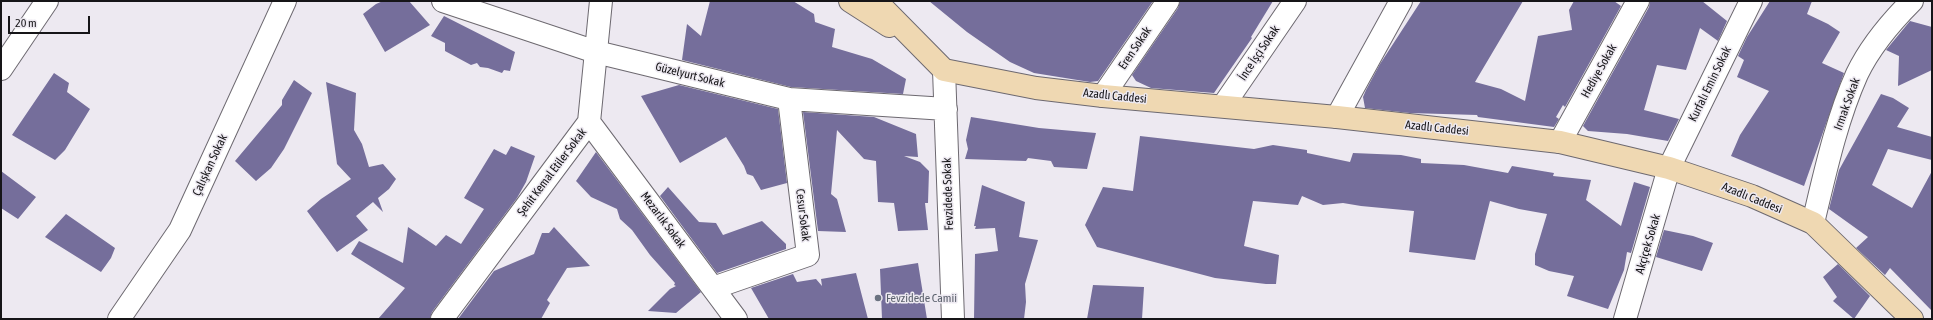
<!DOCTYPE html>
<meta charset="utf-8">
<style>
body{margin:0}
#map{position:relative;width:1933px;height:320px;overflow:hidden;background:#ede9f1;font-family:"Asap Condensed",sans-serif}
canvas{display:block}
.frame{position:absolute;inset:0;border:2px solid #161518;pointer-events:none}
.scale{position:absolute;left:8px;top:16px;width:82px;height:18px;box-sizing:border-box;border:2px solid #161518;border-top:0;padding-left:5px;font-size:12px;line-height:14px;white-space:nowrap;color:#161518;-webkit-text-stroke:3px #ede9f1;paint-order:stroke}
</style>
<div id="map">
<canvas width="1933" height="320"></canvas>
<div class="frame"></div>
<div class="scale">20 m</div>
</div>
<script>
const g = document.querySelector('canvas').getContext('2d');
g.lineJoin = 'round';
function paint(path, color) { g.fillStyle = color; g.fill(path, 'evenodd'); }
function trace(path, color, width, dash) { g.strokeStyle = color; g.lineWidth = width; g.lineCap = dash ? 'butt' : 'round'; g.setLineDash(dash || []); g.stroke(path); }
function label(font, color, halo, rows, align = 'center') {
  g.font = font + ' "Asap Condensed",sans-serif'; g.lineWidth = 3; g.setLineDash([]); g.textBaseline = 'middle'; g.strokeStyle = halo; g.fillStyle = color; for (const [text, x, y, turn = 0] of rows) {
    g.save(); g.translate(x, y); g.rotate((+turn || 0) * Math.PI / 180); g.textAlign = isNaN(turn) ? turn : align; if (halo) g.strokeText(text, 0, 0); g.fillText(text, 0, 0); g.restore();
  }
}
paint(new Path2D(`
 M383,1H409L430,25L385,52L363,14L376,4Z
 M710,1H793L814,14L815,22L835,29L832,47L872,59L906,79L903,94L791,87L682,60L687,24L701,36Z
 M929,1H1153L1098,81L1090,82L1034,73L1010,62L967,32Z
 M1180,1H1273L1251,37L1252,38L1214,93L1151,88L1136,81L1132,75L1178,8Z
 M1421,1H1523L1475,82L1501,89L1525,101L1538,36L1572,30L1569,10L1574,1H1614L1621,6L1565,107L1563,105L1556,117L1559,119L1554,127L1478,117L1477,115L1410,113L1365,108L1363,97L1366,90L1380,64Z
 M1650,1H1702L1727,21L1718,41L1700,28L1686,70L1657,65L1644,110L1679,119L1668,141L1627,134L1588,131L1583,126L1649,7Z
 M1770,1H1812L1807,14L1828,24L1840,32L1822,63L1844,73L1804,186L1731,156L1740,135L1769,91L1737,77L1744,60L1738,56L1747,37Z
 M444,16L515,52L510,71L504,70L502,73L488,68L480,67L477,63L471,65L445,51V43L431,36Z
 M1910,21L1932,27V70L1898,86L1899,56L1886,50Z
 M54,73L69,83L67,92L90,109L65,150L55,160L12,135Z
 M294,80L312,93L284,149L271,168L256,181L235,161L282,105V100Z
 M326,82L356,93L354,130L362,144L369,167L383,164L396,179L389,189L378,198L383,212L373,202L356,216L368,230L337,252L307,211L321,199L351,179L337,164Z
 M679,85L778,109L787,183L761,190L753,176L747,174L744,166L726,137L680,163L641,96Z
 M1881,94L1893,98L1909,108L1897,127L1932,137V160L1888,149L1872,185L1912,208L1932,171V311L1890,268L1885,275L1856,248L1868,237L1829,209L1839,170Z
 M803,112L874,117L916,134L918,157L904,156L920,162L929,171L928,203H925L928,230L898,231L894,203L878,202L876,161L864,159L837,130L831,194L837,199L846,232L818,231Z
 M971,117L1039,128L1096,133L1087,169L1054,167L1051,161L1028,158L1026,161L965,159L968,149L966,140Z
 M1140,136L1254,149L1273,145L1307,150V153L1350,162L1353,153L1401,155L1421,159V163L1464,165L1508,173L1512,166L1554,173L1553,176L1591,180L1586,200L1621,226L1634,182L1650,187L1631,253L1627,252L1624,270L1608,309L1567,296L1574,276L1549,271L1535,265V254L1547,214L1519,209L1490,201L1475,260L1409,252L1414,211L1361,206L1343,203L1323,205L1302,196L1298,205L1253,201L1244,246L1279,255L1276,284H1266L1215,278L1097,247L1085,225L1103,187L1133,191Z
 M511,146L535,156L526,182L517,198L432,312L430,319H378L405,288L351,254L359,241L403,263L408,227L436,246L446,235L461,244L484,209L464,198L494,149L506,155Z
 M596,152L701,292L676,313L648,311L670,289L676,286L674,285L675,283L650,255L632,230L620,219L617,209L591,197L576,181Z
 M1,171L36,197L18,219L1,208Z
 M982,185L1025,202L1019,237L1038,240L1025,284L1026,302L1024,319H974L975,254L998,251L995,228L975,229L976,226H974Z
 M668,187L699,222L716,223L723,235L762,221L786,244V249L717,273L660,196Z
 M66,214L115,248L111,258L101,272L45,237Z
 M554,227L590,266L567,268L547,300L550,303L541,319H458L494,271L534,254L542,233H549Z
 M1664,230L1693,236L1713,243L1702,271L1656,257Z
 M918,263L927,319H882L880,269Z
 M1838,264L1870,296L1854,319L1833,301L1837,297L1823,277Z
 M856,273L868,319H769L751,288L793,274L797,282L816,279L822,286L821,279Z
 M1093,285L1144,287L1142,319H1087Z`), '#756e9b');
const street = new Path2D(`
 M443,1L596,52L789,99L946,109
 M1,69L47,1
 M944,70L953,319
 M1103,96L1168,1
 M1223,106L1295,1
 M1337,117L1401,1
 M589,122L736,319
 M1560,142L1638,1
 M1813,223C1825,173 1836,121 1857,74C1870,47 1891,22 1912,1
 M713,288L808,255L789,99
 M119,319L180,230L285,1
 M442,319L589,122L601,1
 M1625,319L1669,168L1751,1`);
const secondary = new Path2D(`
 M850,1L889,26
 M876,1L944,70L1036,88L1103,96L1337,117L1560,142L1669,168L1752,196L1813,223L1912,319`);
trace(street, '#6d6970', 24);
trace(secondary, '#6d6970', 24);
trace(street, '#fff', 22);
trace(secondary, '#efd8b2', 22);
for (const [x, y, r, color] of [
 [878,298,4,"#6b7280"]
]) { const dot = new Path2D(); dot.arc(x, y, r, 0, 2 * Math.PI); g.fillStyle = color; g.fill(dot); trace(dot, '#ede9f1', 1.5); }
label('12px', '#161518', '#ede9f1', [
 ["Eren Sokak",1135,48,-56],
 ["İnce İşçi Sokak",1259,53,-56],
 ["Hediye Sokak",1599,71,-61],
 ["Güzelyurt Sokak",690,75,14],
 ["Kurfalı Emin Sokak",1710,84,-64],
 ["Azadlı Caddesi",1115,96,6],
 ["Irmak Sokak",1847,104,-70],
 ["Azadlı Caddesi",1437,128,6],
 ["Çalışkan Sokak",210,165,-65],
 ["Şehit Kemal Etiler Sokak",552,172,-53],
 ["Fevzidede Sokak",948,194,-92],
 ["Azadlı Caddesi",1752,198,22],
 ["Cesur Sokak",803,215,83],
 ["Mezarlık Sokak",663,220,53],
 ["Akçiçek Sokak",1648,244,-74]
]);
label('12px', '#5b616d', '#ede9f1', [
 ["Fevzidede Camii",886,298]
], 'left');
</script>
